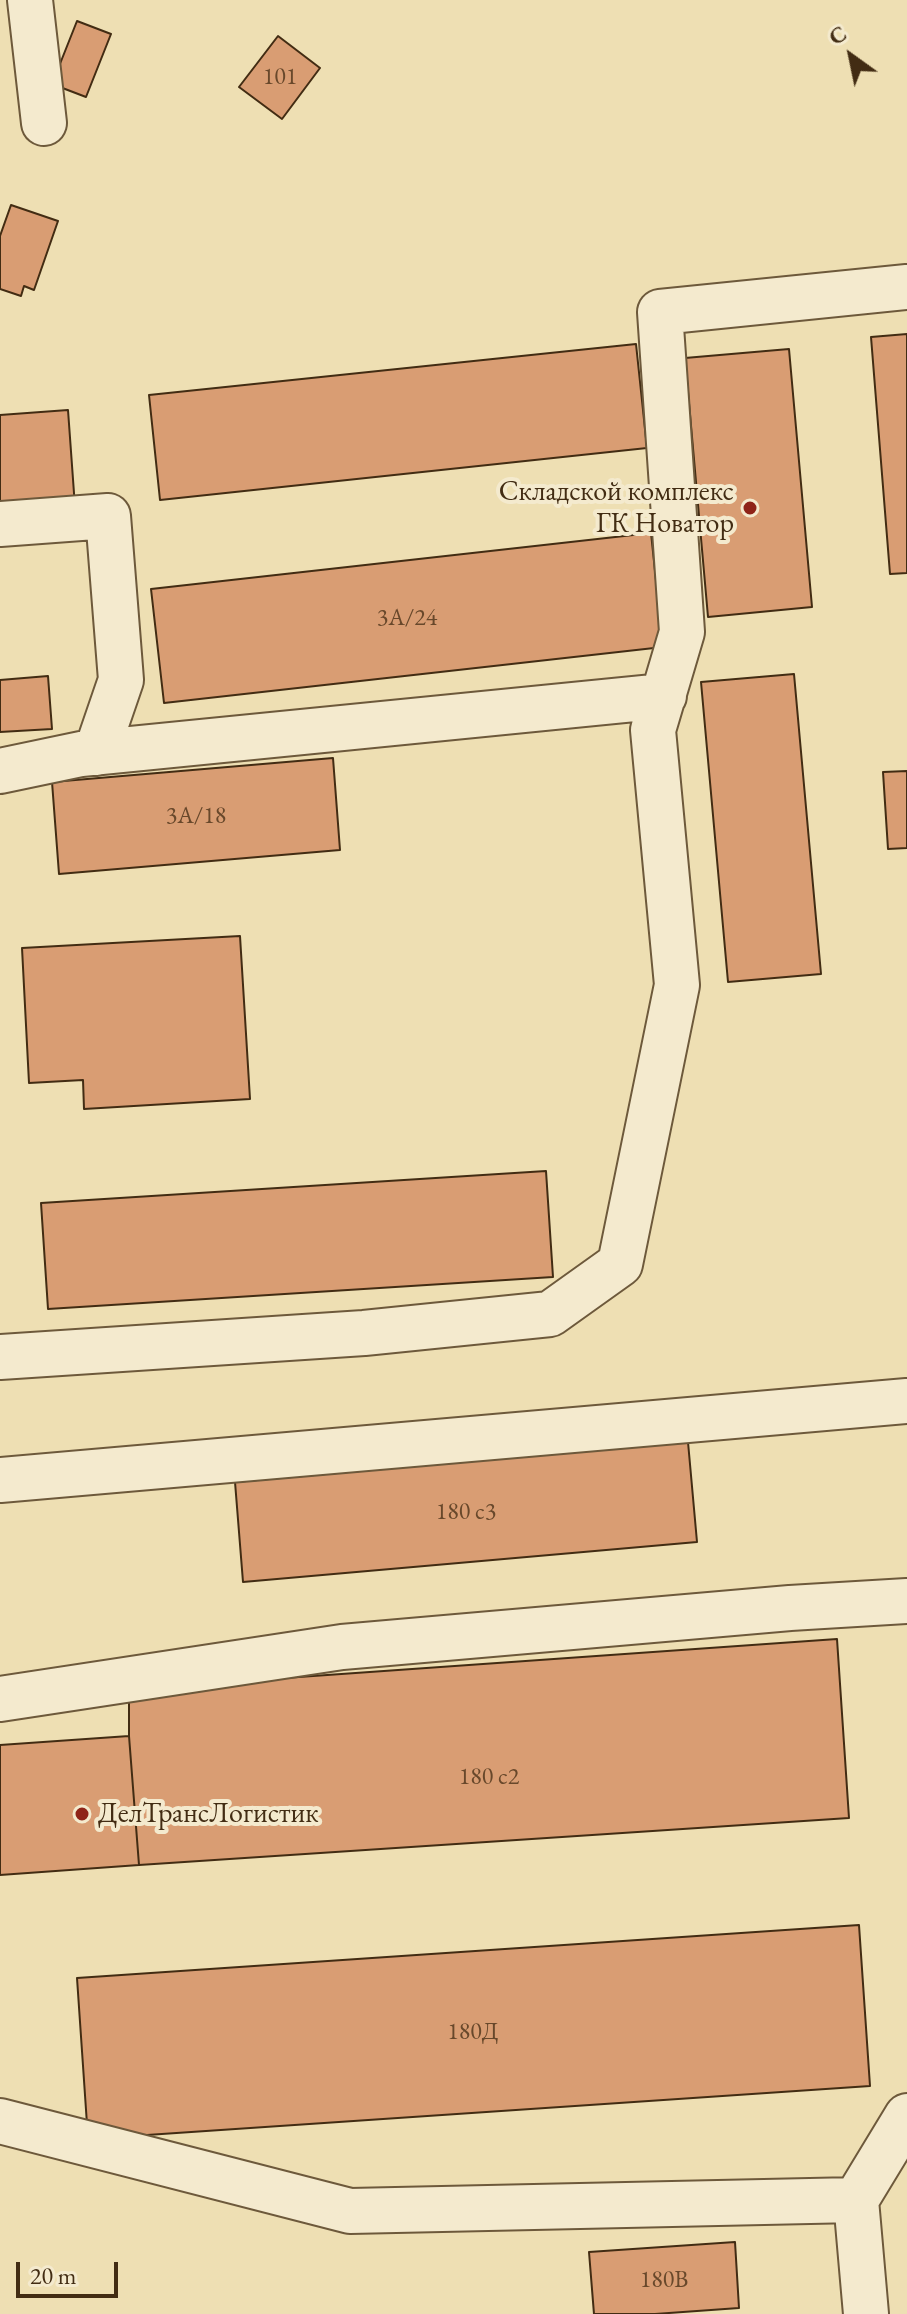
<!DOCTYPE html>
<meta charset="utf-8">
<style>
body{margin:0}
#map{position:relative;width:907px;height:2314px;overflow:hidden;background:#eedfb3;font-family:"EB Garamond",serif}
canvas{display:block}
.north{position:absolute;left:811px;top:16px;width:80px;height:80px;-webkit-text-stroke:6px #f4eace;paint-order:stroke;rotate:327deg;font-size:22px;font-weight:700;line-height:32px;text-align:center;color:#422c13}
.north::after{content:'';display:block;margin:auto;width:28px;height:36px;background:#422c13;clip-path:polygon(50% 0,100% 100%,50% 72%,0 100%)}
.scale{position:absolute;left:16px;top:2262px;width:102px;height:36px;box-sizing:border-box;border:4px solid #422c13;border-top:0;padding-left:10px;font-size:24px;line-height:28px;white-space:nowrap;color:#422c13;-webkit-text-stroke:6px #f4eace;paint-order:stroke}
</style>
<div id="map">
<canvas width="907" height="2314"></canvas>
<div class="north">С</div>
<div class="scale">20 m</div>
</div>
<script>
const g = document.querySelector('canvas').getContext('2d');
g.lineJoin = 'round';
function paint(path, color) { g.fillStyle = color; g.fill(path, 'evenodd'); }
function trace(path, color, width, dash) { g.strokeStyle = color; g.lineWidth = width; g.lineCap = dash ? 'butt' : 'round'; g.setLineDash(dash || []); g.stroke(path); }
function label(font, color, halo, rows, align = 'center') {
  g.font = font + ' "EB Garamond",serif'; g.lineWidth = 8; g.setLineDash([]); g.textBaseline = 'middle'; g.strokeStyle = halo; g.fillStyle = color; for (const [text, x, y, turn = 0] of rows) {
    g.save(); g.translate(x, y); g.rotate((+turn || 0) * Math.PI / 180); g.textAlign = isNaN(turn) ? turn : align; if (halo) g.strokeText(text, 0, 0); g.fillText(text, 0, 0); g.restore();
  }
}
const building = new Path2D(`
 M77,21L111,34L86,97L52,84Z
 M278,36L320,68L282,119L239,87Z
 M11,205L58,221L34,290L24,286L21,296L0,289V236Z
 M907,334V573L890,574L871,337Z
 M636,344L647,448L160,500L149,395Z
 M789,349L812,607L708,617L685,358Z
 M68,410L75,507L0,512V415Z
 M651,533L663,647L164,703L151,589Z
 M794,674L821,974L728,982L701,682Z
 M48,676L52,729L0,732V680Z
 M333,758L340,850L59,874L52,782Z
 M907,771V848L888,849L883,772Z
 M240,936L250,1099L84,1109L83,1080L29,1083L22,948Z
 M546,1171L553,1277L48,1309L41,1203Z
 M688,1442L697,1542L243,1582L235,1482Z
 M837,1639L849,1818L139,1865L129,1736V1689Z
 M129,1736L139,1865L0,1875V1745Z
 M859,1925L870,2086L88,2139L77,1978Z
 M735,2242L739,2308L655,2314H594L589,2252Z`);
paint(building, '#d99d73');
trace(building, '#422c13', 2);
const minor = new Path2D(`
 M30,0L44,123
 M0,524L108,516L121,680L96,753
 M0,771L81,754L664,696
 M0,1357L364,1333L550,1314L620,1264L677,985L653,730L682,632L660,312L907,287
 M0,1480L907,1401
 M0,1699L342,1647L790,1608L907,1601
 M0,2121L350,2211L856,2200
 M866,2314L856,2200L907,2116`);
trace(minor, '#6d593b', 48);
trace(minor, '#f4eace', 44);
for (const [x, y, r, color] of [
 [750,508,8,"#8f2418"],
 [82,1814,8,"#8f2418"]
]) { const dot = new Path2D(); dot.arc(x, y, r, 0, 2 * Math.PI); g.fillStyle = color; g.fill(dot); trace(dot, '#f4eace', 3); }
label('24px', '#68482b', null, [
 ["101",280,77],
 ["3А/24",407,618],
 ["3А/18",196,816],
 ["180 с3",466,1512],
 ["180 с2",489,1777],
 ["180Д",473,2032],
 ["180В",664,2280]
]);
label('28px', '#422c13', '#f4eace', [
 ["Складской комплекс",734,492],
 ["ГК Новатор",734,524],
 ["ДелТрансЛогистик",98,1814,"left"]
], 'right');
</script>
